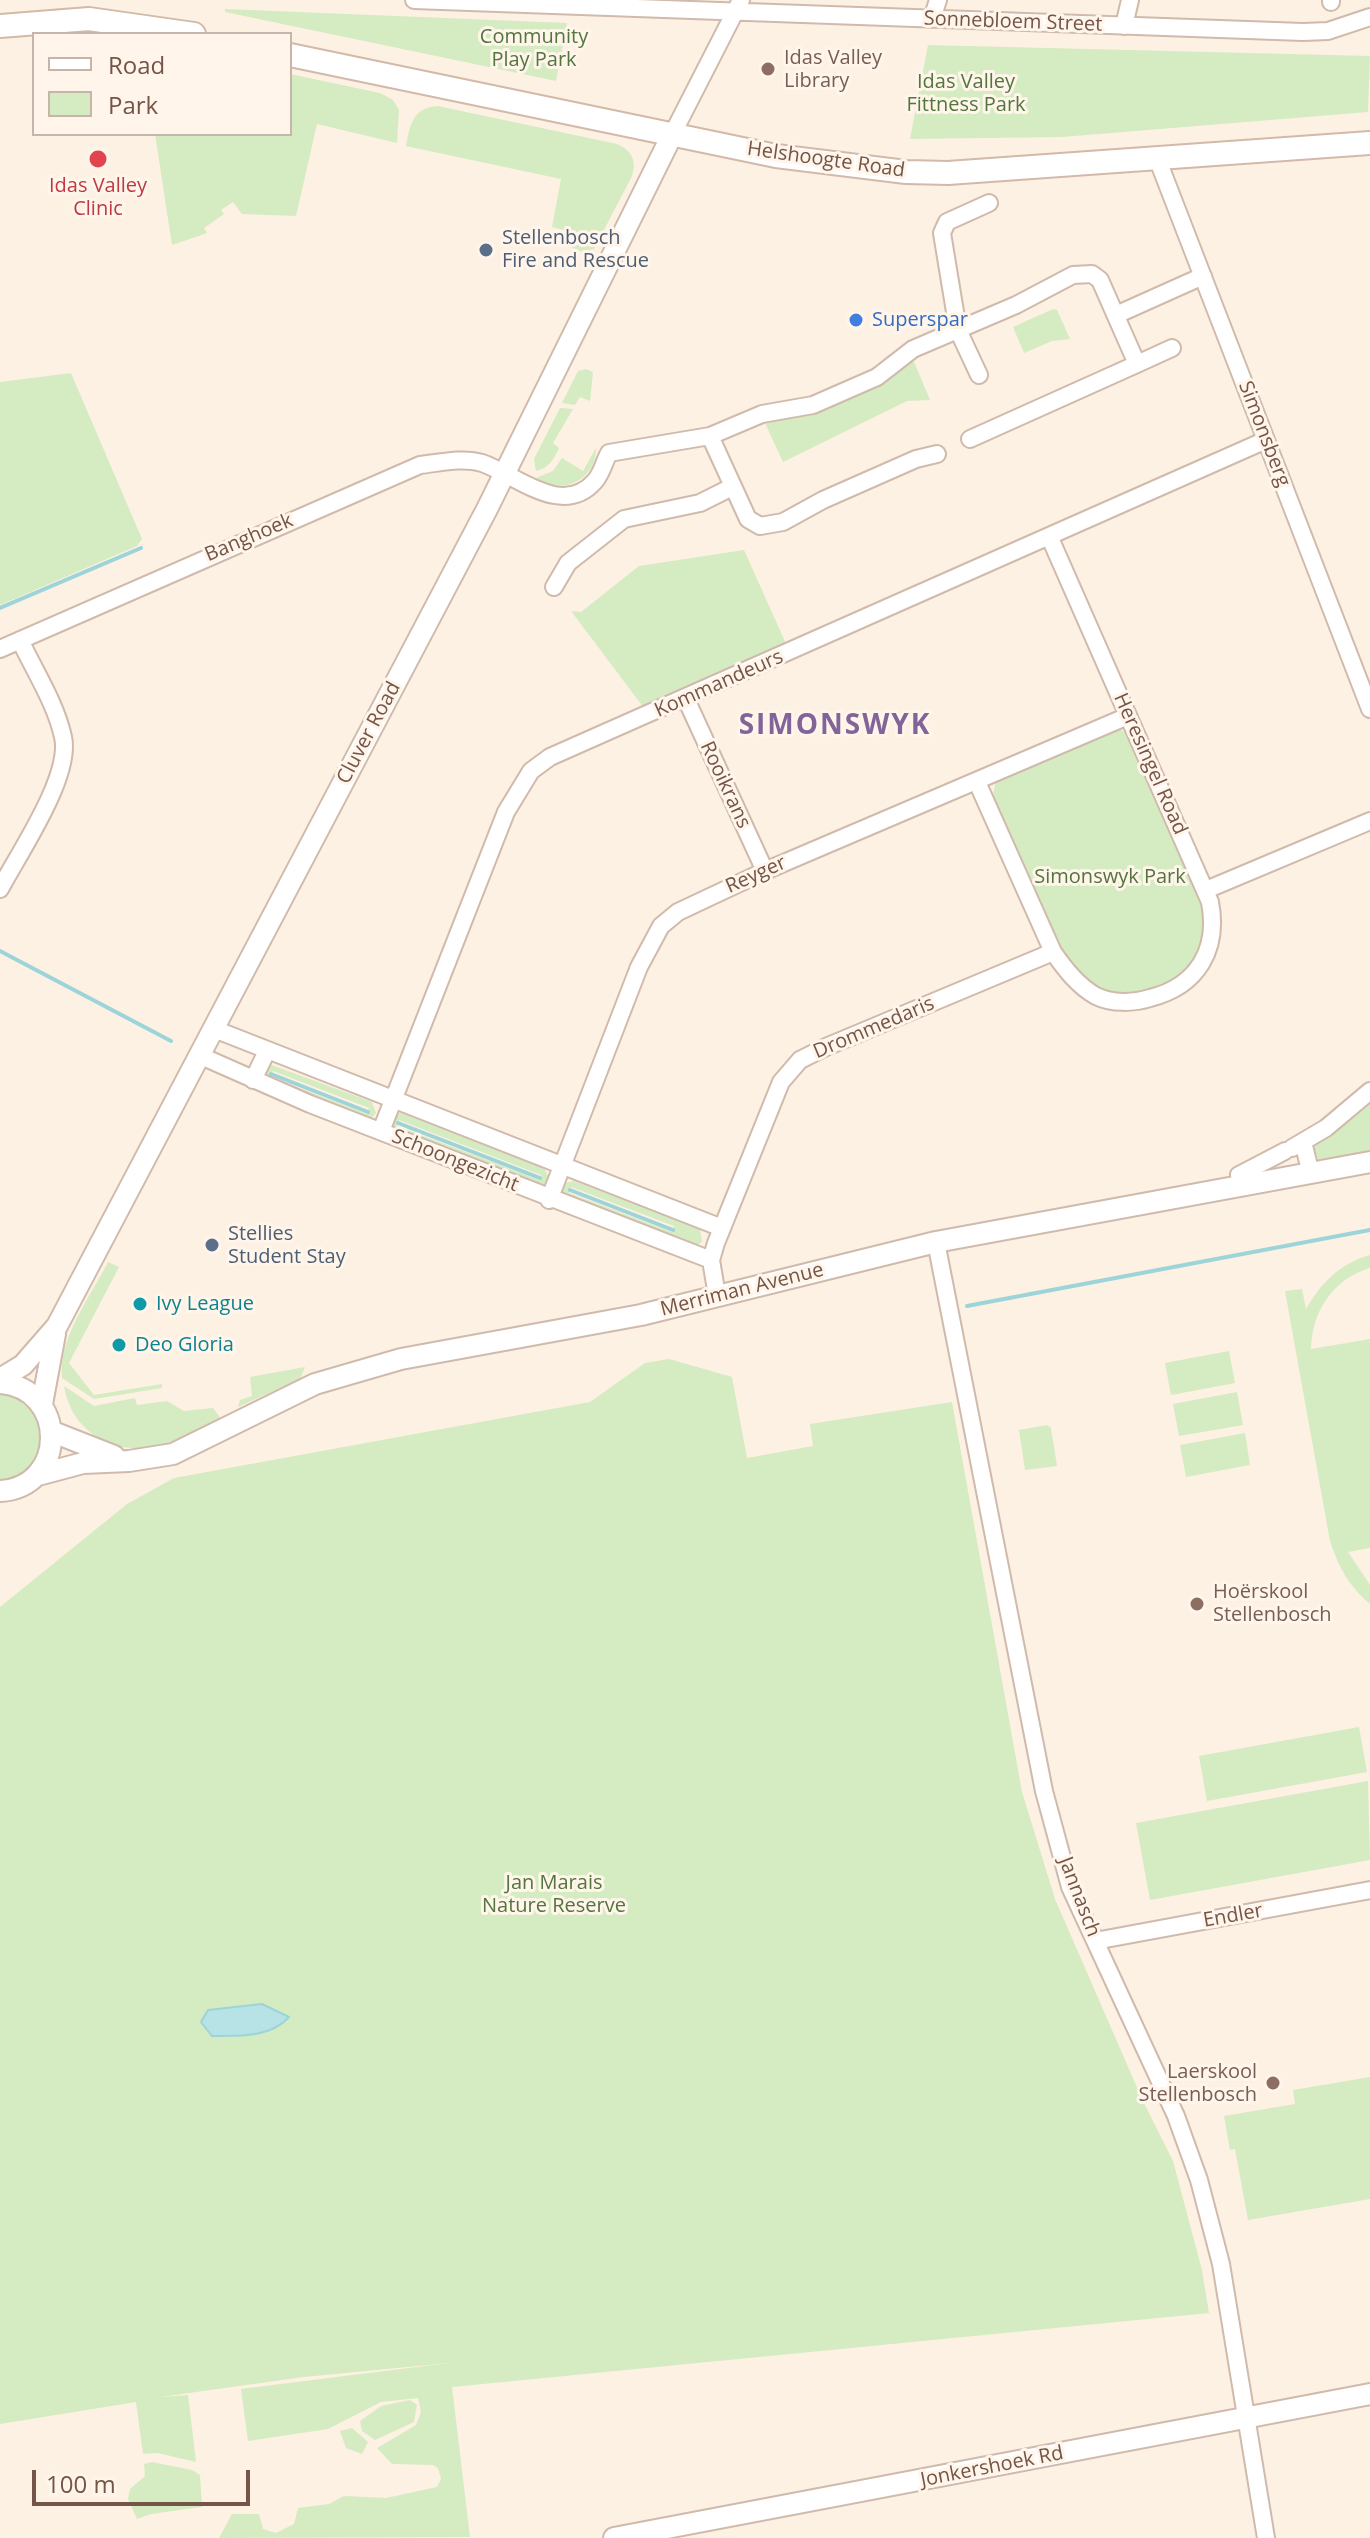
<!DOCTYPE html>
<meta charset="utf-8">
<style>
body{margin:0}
#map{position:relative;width:1370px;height:2538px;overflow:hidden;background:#fdf1e3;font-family:"Open Sans",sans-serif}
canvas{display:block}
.legend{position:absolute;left:32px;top:32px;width:260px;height:104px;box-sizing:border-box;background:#fff5ea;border:2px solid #c8b5a9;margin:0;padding:10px 14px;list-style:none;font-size:24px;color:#755548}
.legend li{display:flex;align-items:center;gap:16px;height:40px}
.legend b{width:40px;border:2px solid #c8b5a9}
.scale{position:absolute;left:32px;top:2470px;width:218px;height:36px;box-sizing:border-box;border:4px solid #755548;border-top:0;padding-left:10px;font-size:24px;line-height:28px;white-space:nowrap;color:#755548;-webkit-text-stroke:6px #fff5ea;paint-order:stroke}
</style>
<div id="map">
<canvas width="1370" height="2538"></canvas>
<ul class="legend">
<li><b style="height:10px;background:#fff"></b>Road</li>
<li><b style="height:22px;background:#d5ebc1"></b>Park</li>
</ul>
<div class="scale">100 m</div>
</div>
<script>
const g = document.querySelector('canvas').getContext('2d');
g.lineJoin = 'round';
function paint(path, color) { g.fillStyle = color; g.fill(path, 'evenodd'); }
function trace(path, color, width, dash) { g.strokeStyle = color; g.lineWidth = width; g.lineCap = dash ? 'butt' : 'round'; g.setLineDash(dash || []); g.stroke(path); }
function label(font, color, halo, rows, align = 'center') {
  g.font = font + ' "Open Sans",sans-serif'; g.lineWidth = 6; g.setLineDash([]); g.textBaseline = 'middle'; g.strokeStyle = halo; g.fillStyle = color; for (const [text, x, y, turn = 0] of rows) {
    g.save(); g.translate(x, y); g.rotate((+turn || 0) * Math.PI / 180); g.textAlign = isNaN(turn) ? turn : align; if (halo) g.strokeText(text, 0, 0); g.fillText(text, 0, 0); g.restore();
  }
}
paint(new Path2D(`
 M225,9L567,23L556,81L225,12Z
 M928,45L1370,56L1368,112L1062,137L910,139Z
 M290,74L380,93L393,100L399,110L397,143L317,124L296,216L242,214L233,202L221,210L224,214L204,228L207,233L172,245L155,134H290Z
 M438,106L617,144C631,150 637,160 632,176L594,249L583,252L568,246L571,232L552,227L561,179L406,146C410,125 413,107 438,106Z
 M1053,309L1057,310L1070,339L1052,341L1024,353L1013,327Z
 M912,357L930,400L907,401L783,462L764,421Z
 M586,369L593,372L590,401L580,397L575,405L562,403L578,371Z
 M71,373L142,539L137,546L0,605V382Z
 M560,408L573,409L553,443L559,448C554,459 549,468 536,471L534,459Z
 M596,448C597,479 562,497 536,478L553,471L562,458L583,471Z
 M744,550L787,646L644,708L571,611L581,612L639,566Z
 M1120,729L1127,734L1200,897C1204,924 1206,944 1189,966C1184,972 1180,980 1173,983C1089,1017 1066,962 1037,896C1023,862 1008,828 993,795L995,784L1001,778L1111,730Z
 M269,1064L372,1102L376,1113L370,1120L288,1091L263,1074ZM273,1071L369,1108L367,1114L271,1077Z
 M1370,1101V1155L1320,1164L1313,1145Z
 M401,1113L544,1168L548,1176L546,1183L540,1188L390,1129L396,1114ZM399,1120L541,1175L540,1180L397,1126Z
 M574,1181L700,1229L702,1242L693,1248L562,1195L565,1183ZM571,1187L674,1226L672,1232L569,1193Z
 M1370,1255V1268C1333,1279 1312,1311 1311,1349L1370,1339V1548L1348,1552L1370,1585V1604C1349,1586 1339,1568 1330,1541L1285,1291L1302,1289L1306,1309C1322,1282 1339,1264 1370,1255Z
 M108,1262L119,1267L69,1363L94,1395L162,1384V1388L94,1399L62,1378C58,1338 91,1296 108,1262Z
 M1229,1351L1235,1383L1171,1395L1165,1363Z
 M669,1359L732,1377L747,1458L813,1446L810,1424L952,1402L1022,1792L1055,1899L1142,2099L1173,2161L1202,2270L1209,2313L452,2387L470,2537L219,2538L232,2514H259L263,2529L276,2533L294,2524L298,2508L329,2504L344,2496L386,2498L437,2487L441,2479L438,2468L433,2465L392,2464L377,2448L416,2425L421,2412L418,2398L381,2402L328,2429L248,2441L241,2389L449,2363L304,2377L160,2397L188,2395L196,2462L158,2453L143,2454L136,2402L0,2424V1607L127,1504L174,1478L590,1402L645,1363Z
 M305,1367L300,1379L238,1407L240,1400L252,1396L250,1377Z
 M64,1386L94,1406L135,1398L137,1405L167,1401L184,1411L213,1408L221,1419C187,1448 135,1456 94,1440L95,1436C77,1423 68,1408 64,1386Z
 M0,1390L19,1394L42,1415L46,1446L31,1473L0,1484Z
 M1237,1392L1243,1425L1179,1436L1173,1404Z
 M1047,1425L1051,1428L1057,1466L1025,1470L1019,1430Z
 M1245,1433L1250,1465L1186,1477L1180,1445Z
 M1359,1727L1367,1772L1207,1801L1199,1756Z
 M1368,1781L1370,1860L1150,1900L1136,1823Z
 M1370,2077V2199L1248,2220L1235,2149L1230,2150L1224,2116L1295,2104L1293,2090Z
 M410,2400L417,2405L414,2422L375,2440L362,2431L360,2421L381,2406Z
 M352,2428L368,2442L362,2454L346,2448L340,2431Z
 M152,2462L192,2470L200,2475L202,2507L151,2514L137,2519L128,2499L130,2489L145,2476L144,2464Z`), '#d5ebc1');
const water = new Path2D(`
 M262,2004L289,2017C270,2038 239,2036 212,2036L201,2022L208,2010Z`);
paint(water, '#b7e3e7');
trace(water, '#9dd4d9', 2);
trace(new Path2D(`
 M0,608L141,548
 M0,951L171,1041
 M271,1074L368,1112
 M398,1123L540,1178
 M570,1190L673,1230
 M967,1306L1370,1230`), '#9dd4d9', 4);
const minor = new Path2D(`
 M414,0L1303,32L1328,31L1370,17
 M1331,2V0
 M932,19L938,0
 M1124,26L1130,0
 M672,135L741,0
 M1157,158L1370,709
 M1116,315L1203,276
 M1137,364L1172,348
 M979,375L958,330L942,233L947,222L989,203
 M710,436L748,519L760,526L783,522L823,500L916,459L937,454
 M554,587L568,563L624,519L700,503L732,487
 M0,649L420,465C439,463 463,457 482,463C515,474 562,519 595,481C602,473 604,462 609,453L710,436L762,414L813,405L877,377L913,349L1016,305L1073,275L1092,274L1100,280L1137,364L970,439
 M686,699L765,871
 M977,782L1053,952C1065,969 1078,986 1096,996C1112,1004 1134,1003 1150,998C1198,986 1219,949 1210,902L1050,538
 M0,889C19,853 72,776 63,737C56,704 34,670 20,640
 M1206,890L1370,821
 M214,1029L722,1228
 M201,1056L310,1104L711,1260
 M253,1080L267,1051
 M381,1131L506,812L531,771L550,757L1266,440
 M1303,1142L1311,1174
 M1292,1148L1326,1128L1370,1091
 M1241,1187L1239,1175L1285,1151
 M549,1200L639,967L661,926L678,912L765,871L1128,716
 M936,1242L1044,1791L1070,1887L1176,2116L1199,2180L1221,2264L1266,2538
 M717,1296L711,1260L716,1243L781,1082L800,1060L826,1047L1053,952
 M1095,1941L1370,1890`);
const tertiary = new Path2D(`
 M0,1379L23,1365L57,1326L487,509L672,135
 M0,1383C68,1388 68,1487 0,1491
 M42,1404L55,1334
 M53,1432L114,1456
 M38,1475L83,1463L129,1461L173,1454L315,1384L401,1359L641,1315L936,1242L1370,1162
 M614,2538L1370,2394`);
const secondary = new Path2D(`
 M0,26L89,19L194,34
 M290,55L776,156L906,172L948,173L1370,143`);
trace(minor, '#d0baac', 20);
trace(tertiary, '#d0baac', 24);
trace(secondary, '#d3b9a9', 26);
trace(minor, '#fff', 16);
trace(tertiary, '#fff', 20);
trace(secondary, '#fff', 22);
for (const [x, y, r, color] of [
 [768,69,8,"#8d6e63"],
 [98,159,10,"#e0444e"],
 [486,250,8,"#5c6f8a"],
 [856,320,8,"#3f7fe0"],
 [212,1245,8,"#5c6f8a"],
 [140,1304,8,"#0f9aa8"],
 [119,1345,8,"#0f9aa8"],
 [1197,1604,8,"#8d6e63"],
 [1273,2083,8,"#8d6e63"]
]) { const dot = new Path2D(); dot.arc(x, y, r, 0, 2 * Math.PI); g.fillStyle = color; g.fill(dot); trace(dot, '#fff5ea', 3); }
label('20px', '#755548', '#fff5ea', [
 ["Sonnebloem Street",1013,22,2],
 ["Helshoogte Road",826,160,8],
 ["Simonsberg",1264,434,69],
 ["Banghoek",249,538,-23],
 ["Kommandeurs",719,684,-24],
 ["Cluver Road",369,733,-62],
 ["Heresingel Road",1150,764,66],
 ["Rooikrans",725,785,65],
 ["Reyger",756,875,-24],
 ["Drommedaris",874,1028,-23],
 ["Schoongezicht",455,1161,22],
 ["Merriman Avenue",742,1290,-14],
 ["Jannasch",1079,1897,69],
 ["Endler",1233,1916,-10],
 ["Jonkershoek Rd",992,2467,-11]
]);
label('20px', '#52763d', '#fff5ea', [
 ["Community",534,37],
 ["Play Park",534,60],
 ["Idas Valley",966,82],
 ["Fittness Park",966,105],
 ["Simonswyk Park",1110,877],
 ["Jan Marais",554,1883],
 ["Nature Reserve",554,1906]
]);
label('20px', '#785e54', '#fff5ea', [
 ["Idas Valley",784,58],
 ["Library",784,81],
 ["Hoërskool",1213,1592],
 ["Stellenbosch",1213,1615],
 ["Laerskool",1257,2072,"right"],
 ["Stellenbosch",1257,2095,"right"]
], 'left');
label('20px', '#be3a42', '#fff5ea', [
 ["Idas Valley",98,186],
 ["Clinic",98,209]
]);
label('20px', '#4e5e75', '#fff5ea', [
 ["Stellenbosch",502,238],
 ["Fire and Rescue",502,261],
 ["Stellies",228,1234],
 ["Student Stay",228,1257]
], 'left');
label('20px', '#366cbe', '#fff5ea', [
 ["Superspar",872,320]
], 'left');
label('20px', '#0d838f', '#fff5ea', [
 ["Ivy League",156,1304],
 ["Deo Gloria",135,1345]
], 'left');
g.letterSpacing = '2px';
label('bold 28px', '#836499', '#fff5ea', [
 ["SIMONSWYK",835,726]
]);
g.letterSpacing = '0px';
</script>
